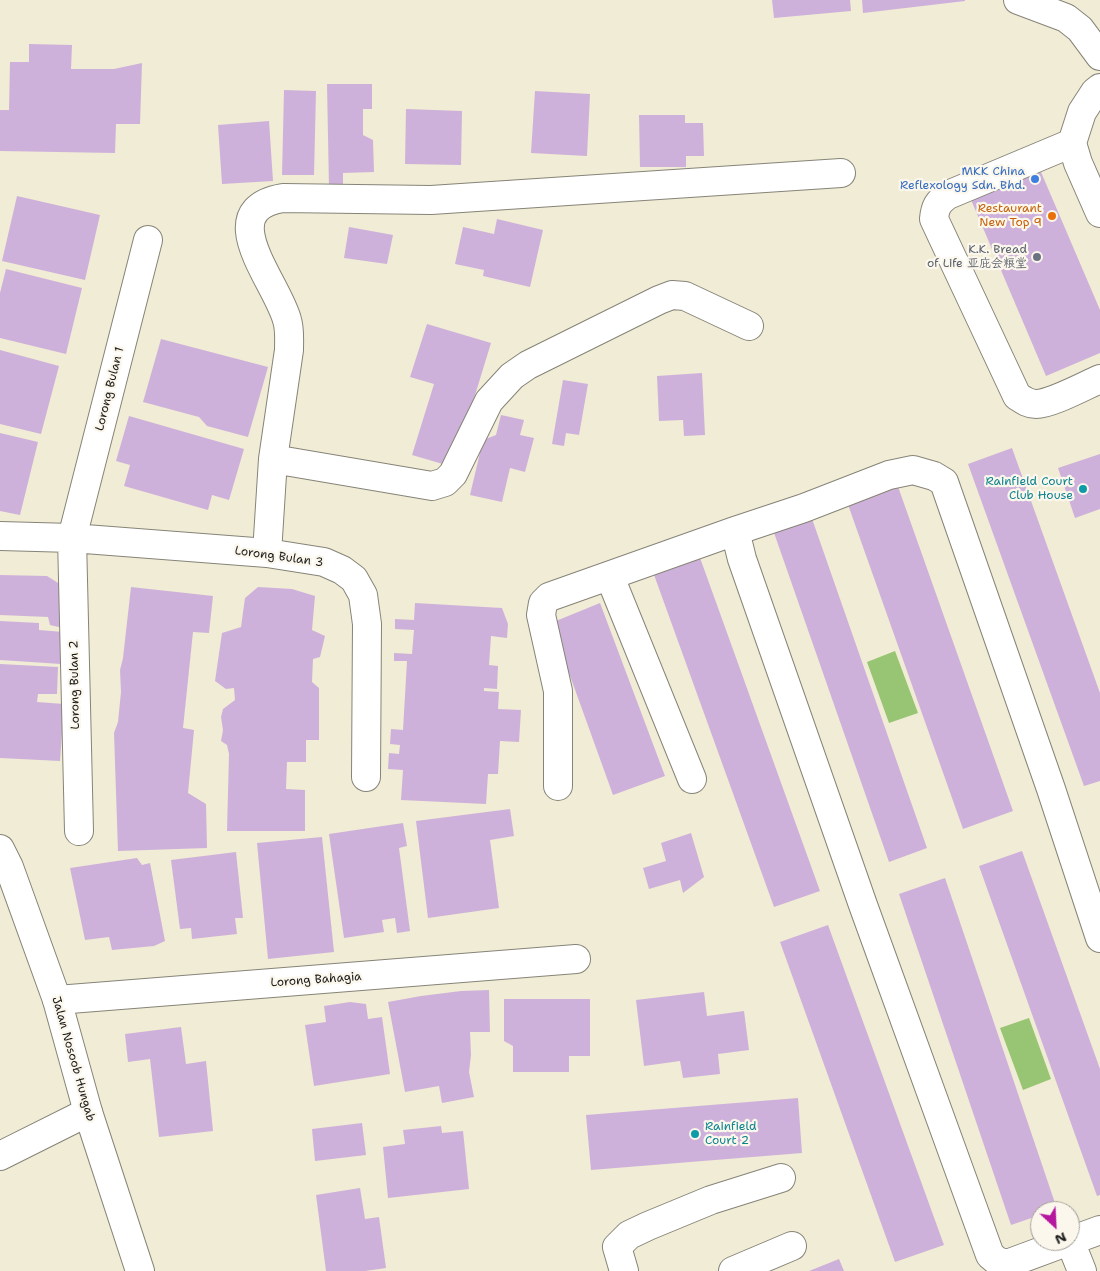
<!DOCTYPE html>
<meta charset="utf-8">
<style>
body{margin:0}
#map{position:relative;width:1100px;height:1271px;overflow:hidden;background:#f1ecd5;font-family:"Shantell Sans",sans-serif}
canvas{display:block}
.north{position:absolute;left:1030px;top:1201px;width:50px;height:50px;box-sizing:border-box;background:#fbf7ec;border:1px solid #a29f99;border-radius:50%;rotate:155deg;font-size:14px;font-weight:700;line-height:20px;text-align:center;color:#1c1c1c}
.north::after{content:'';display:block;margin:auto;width:18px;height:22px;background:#b5179e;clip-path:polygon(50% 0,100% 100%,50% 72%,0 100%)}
</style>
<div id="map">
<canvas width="1100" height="1271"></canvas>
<div class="north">N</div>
</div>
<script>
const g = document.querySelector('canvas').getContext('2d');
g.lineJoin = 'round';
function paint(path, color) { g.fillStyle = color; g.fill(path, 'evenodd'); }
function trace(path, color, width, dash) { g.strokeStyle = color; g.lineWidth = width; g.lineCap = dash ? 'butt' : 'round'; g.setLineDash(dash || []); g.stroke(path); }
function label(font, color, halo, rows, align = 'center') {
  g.font = font + ' "Shantell Sans","LXGW WenKai TC",sans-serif'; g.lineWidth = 4.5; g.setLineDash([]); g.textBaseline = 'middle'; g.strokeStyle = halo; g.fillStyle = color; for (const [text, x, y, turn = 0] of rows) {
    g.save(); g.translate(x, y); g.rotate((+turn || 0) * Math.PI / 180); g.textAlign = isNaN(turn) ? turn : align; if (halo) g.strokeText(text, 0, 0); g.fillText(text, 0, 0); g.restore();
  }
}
paint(new Path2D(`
 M895,651L918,713L889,723L867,662Z
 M1029,1018L1051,1079L1023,1090L1000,1028Z`), '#98c573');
paint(new Path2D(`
 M772,0H850L851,11L774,18Z
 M862,0H965V1L863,13Z
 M29,44L72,45L71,69H114L142,63L140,124H116L115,153L0,151V110H9L10,62H29Z
 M327,84H372V109H363V135L373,140L374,172L343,173V188H329Z
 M284,90L316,91L314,175H282Z
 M535,91L590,94L587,156L531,153Z
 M406,109L462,111L461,165L405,164Z
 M639,115H685V123H703L704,156H686V167H640Z
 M269,121L273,181L222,184L218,125Z
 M1038,165L1100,310V353L1046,376L969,195Z
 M17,196L100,215L85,280L2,261Z
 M497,219L543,230L530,287L483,276L484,270L455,264L463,227L494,234Z
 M349,227L393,235L387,264L344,258Z
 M6,269L82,288L66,354L0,338V293Z
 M427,324L491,343L453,467L412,455L434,384L410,377Z
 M161,339L268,367L248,437L207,426L199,417L143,402Z
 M0,350L59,366L41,434L0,424Z
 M702,373L705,435L684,436L683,420L659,421L657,376Z
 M563,380L588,384L579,435L566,433L564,446L552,444Z
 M501,415L524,420L520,435L534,438L525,472L510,468L502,502L470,495L483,440L496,435Z
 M129,416L244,449L229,500L212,495L208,510L124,486L130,465L116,461Z
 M0,433L38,442L20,515L0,511Z
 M1012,448L1100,693V781L1084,786L968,464Z
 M1100,454V509L1075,518L1058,468Z
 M896,481L1013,811L963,829L846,499Z
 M810,513L927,848L889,862L772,527Z
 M699,555L820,891L774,907L653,572Z
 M0,575L47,576L68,589L63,628L50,625L48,617L0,615Z
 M131,587L213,596L209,633L193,632L183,728L194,730L188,793L206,804L207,848L118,851L114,733L118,722L121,692L120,670L123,658Z
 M258,587L292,589L315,596L312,630L325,636L320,657L313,659L312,682L319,688V740H306V762H287L286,789L305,790V831H227L229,754L227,745L221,741L223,730L221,717L223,709L235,700L234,688L226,689L215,681L222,633L241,627L245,598Z
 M415,603L502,608L508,624L507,638L491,636L489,665L498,666L497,689L484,688V691L499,692L498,709L521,710L519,742L500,741L498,774H488L486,804L401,800L403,770L388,769L389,753L399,754L400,745L390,744L391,729L403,730L407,661H394V653L412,654L414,630L395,629V619L414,620Z
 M600,603L665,776L613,795L551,623Z
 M0,621L39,623V630L63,632L61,664L0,660Z
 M0,664L58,667L57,694H38L37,702L64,704L60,761L0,758Z
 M510,809L514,836L490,840L499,908L428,918L416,821Z
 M403,823L407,846L399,848L410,931L397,933L395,918L382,920L384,932L344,938L329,834Z
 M691,833L704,877L683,893L680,880L649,889L643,868L666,861L661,843Z
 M322,837L334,952L268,959L257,843Z
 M1022,851L1100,1069V1195L1097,1196L979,866Z
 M236,852L243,918H235L237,934L192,939L191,928L180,929L171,860Z
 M137,858L142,865L150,863L165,941L154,946L112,950L109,937L85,940L70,868Z
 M945,878L1057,1209L1051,1211H1040V1215L1011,1225L899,894Z
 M828,925L944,1245L895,1262L780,942Z
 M489,990L490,1032H470L471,1055L469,1072L474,1097L442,1103L439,1086L405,1092L388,1002L421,996L461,991Z
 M704,992L707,1016L744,1011L749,1050L718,1054L720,1074L683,1078L680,1061L644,1066L636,1000Z
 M504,999H590V1056H569V1072H513V1046L504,1041Z
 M350,1002L366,1004L368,1019L382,1017L390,1074L314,1086L305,1025L326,1022L324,1006Z
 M181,1027L186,1064L206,1061L213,1131L159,1137L150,1059L128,1062L125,1034Z
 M798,1098L802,1153L591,1170L586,1115Z
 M362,1123L366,1155L315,1161L312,1129Z
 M441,1126L442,1133L463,1131L469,1189L388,1198L383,1147L405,1144L403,1130Z
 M360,1188L365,1219L379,1217L386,1268L365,1271H326L316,1195Z
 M839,1259L844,1271H809Z`), '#ceb1da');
const minor = new Path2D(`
 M1018,0L1066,18L1080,29L1100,56
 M1100,88L1095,92L1082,112L1072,143L1078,163L1100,213
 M1072,143L948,195C938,202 935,207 934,219L1017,396C1023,400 1028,404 1036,404C1051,404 1084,386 1100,379
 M273,459L432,486L445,482L453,474L489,401L512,376L528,365L659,300L672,295L685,296L749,326
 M735,531L742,559L863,905L990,1255L997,1261L1007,1264L1069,1241
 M0,536L72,538L267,553L324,562L342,570L354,579L363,595L367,624L366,777
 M267,553L273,459L289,350C289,340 290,329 287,320C277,282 211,210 283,198L431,200L841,173
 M610,577L692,779
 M558,786V691L541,615L543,603L549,597L735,531L804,508L889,475L913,470L934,476L944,482L1051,789L1100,938
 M79,831L72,538L148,240
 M57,1000L576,959
 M0,1156L88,1112
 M1070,1241L1082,1271
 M1070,1241L1100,1230
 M624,1271L617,1247L629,1235L648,1226L711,1200L781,1178
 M733,1271L792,1246`);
const major = new Path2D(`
 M0,849L9,867L57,1000L88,1112L140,1271`);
trace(minor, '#868478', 30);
trace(major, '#868478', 30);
trace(minor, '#fff', 28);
trace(major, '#fff', 28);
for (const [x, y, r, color] of [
 [1035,179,5,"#3f7fe0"],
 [1052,216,5,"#e8710a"],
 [1037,257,5,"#6b7280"],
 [1083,489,5,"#0f9aa8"],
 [695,1134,5,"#0f9aa8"]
]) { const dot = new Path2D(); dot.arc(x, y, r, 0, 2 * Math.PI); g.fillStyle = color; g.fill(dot); trace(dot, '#fbf7ec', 2); }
label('12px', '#366cbe', '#fbf7ec', [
 ["MKK China",1025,172],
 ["Reflexology Sdn. Bhd.",1025,186]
], 'right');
label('12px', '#c56008', '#fbf7ec', [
 ["Restaurant",1042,209],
 ["New Top 9",1042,223]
], 'right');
label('12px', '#5b616d', '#fbf7ec', [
 ["K.K. Bread",1027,250],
 ["of Life 亚庇会粮堂",1027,264]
], 'right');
label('12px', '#1c1c1c', '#fbf7ec', [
 ["Lorong Bulan 1",110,389,-76],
 ["Lorong Bulan 3",279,557,8],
 ["Lorong Bulan 2",75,685,-91],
 ["Lorong Bahagia",316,980,-4],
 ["Jalan Nosoob Hungab",73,1059,74]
]);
label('12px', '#0d838f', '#fbf7ec', [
 ["Rainfield Court",1073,482],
 ["Club House",1073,496],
 ["Rainfield",705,1127,"left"],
 ["Court 2",705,1141,"left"]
], 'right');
</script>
